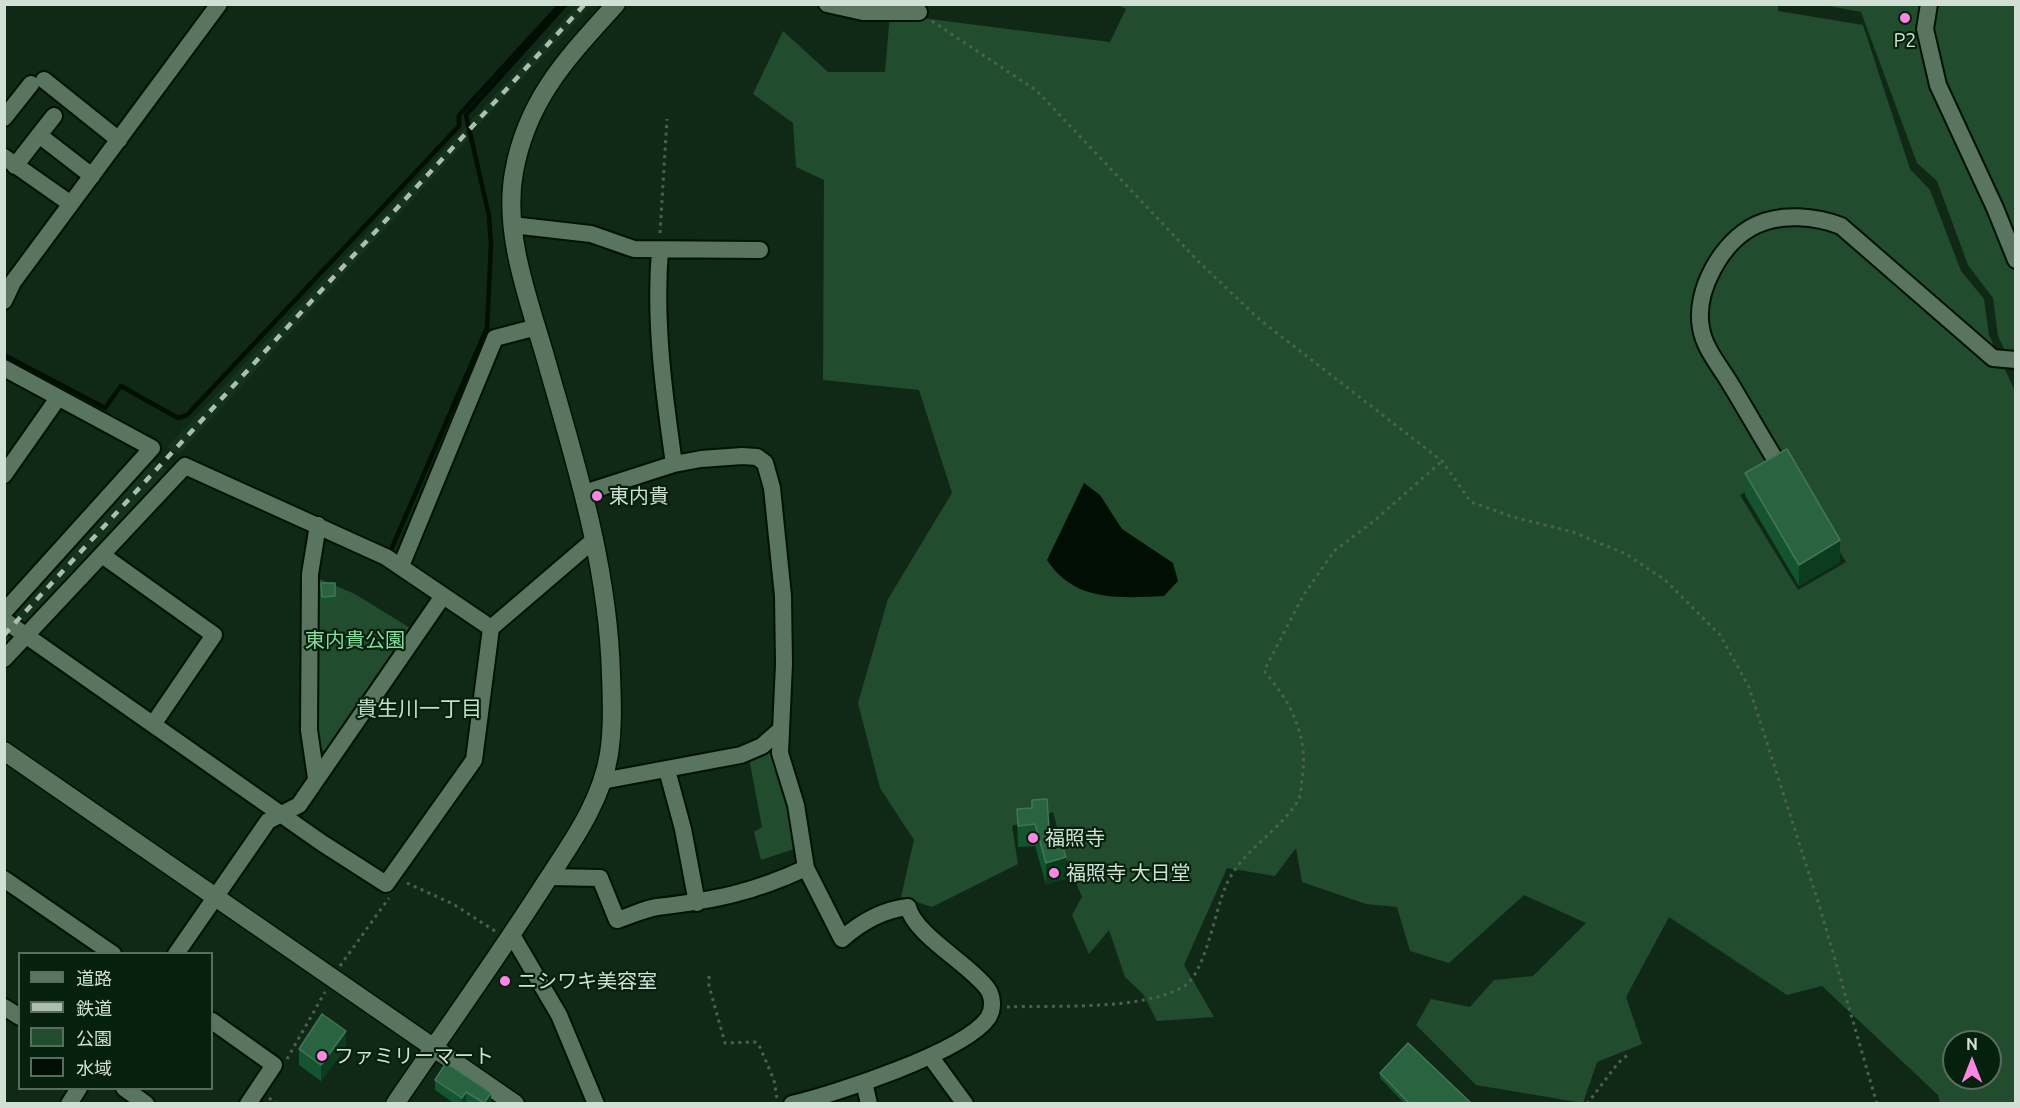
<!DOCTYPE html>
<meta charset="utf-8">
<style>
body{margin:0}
#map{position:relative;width:2020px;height:1108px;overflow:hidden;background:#102917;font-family:Ubuntu,"Noto Sans JP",sans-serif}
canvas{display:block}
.frame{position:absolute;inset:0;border:6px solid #d1e0d4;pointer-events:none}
.legend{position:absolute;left:18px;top:952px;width:195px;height:138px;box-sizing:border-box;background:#06200e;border:2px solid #576d5d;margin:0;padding:8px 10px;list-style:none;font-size:18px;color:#d1e0d4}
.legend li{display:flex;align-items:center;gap:12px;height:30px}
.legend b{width:30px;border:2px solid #576d5d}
.north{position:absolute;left:1942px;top:1030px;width:60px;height:60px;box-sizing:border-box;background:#06200e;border:2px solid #576d5d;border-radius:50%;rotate:0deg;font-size:16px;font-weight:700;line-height:24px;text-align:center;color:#d1e0d4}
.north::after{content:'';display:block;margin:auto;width:21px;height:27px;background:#fc86e4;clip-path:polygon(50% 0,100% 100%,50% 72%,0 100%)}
</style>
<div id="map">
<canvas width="2020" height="1108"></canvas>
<div class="frame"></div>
<ul class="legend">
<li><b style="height:8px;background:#59745f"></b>道路</li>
<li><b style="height:8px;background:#adbdb0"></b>鉄道</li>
<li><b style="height:16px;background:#224c2e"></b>公園</li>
<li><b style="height:16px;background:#010e03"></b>水域</li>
</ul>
<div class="north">N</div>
</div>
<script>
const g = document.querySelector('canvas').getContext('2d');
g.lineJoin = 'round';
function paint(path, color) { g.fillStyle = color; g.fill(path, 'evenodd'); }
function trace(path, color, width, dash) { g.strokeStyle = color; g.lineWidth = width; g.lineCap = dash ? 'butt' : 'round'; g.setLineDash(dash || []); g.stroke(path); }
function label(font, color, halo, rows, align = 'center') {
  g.font = font + ' Ubuntu,"Noto Sans JP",sans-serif'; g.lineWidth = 4.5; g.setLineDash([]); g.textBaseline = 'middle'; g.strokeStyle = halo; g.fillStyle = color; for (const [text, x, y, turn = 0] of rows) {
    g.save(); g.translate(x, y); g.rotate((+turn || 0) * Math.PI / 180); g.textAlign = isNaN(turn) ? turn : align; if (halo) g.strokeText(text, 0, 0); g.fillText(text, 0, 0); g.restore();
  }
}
paint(new Path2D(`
 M578,4L592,5L473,131L470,122Z
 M465,127L468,139L179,454L167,447Z
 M152,460L168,471L5,650V624Z`), '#13331c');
paint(new Path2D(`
 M1116,4H1778V11L1863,25L1910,169L1930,190L1961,271L1984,299L1989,335L2015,391V1103H1940L1938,1095L1822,986L1787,995L1669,917L1626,997L1642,1044L1597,1062L1583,1103L1476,1085L1416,1025L1431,999L1470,1007L1494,980L1533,976L1586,923L1524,895L1449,963L1410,951L1397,907L1366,904L1302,882L1296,848L1275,876L1227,868L1184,965L1214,1017L1157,1021L1143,994L1125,977L1109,930L1089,954L1072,915L1082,897L1064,854L1053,812L1012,826L1018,864L932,907L901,897L914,840L880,788L858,703L888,599L952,493L919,390L823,380L824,180L796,167L793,123L753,94L783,31L828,72H885L890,14L1110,42L1126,9ZM1789,468L1846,562L1798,590L1740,495ZM1954,1042H1990V1078H1954Z
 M1824,5H2015V372L1998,336L1993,298L1968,265L1937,181L1917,163L1861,12Z
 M317,578L355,594L410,628L326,751L319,750L314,728Z
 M772,742L800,847L761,860L754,832L762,827L749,758Z`), '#224c2e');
paint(new Path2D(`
 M1084,483L1100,495L1122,529L1173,563L1178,581L1164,596C1119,598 1074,602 1047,560Z`), '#010e03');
trace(new Path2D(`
 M4,355L105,408L121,386L178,418L187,415L459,126V115L558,7
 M391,550L487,328L491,245L489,216L466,115L566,4
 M260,1101L263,1104`), '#010e03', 4.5);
const minor = new Path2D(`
 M827,4L863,12H919
 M1929,4L1925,29L1938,85L1995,208L2016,260
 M44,80L119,140
 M4,118L31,84
 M39,135L54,116
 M4,157L71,204
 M15,166L39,135L92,176
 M512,225L591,234L634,249L760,250
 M660,250C654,321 664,394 674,464
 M4,301L13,282L219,4
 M4,368L152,448L4,612
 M1775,459C1759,433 1744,406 1728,380C1718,364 1704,347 1701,328C1694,291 1722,241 1756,225C1781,213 1816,216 1841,226L1993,358L2016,360
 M4,475L58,398
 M584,493L674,464L701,459L742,456L757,457L765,463L772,488L783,596L784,664L780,753L796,805L806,868L842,939C861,922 882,910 908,907C915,935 968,963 987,988C993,996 994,1009 988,1018C964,1052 835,1094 792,1104
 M102,555L214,635L154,723
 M401,566L495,338L537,327
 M4,620L322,843L386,884L474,760L491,628L595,539
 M4,659L185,466L386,557L491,628
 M667,770L683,829L697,903
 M316,778L309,730L310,574L318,525
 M602,781L741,755L762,746L779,731
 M549,877L600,878L617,920C630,916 644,909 657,907C715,900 752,893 806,868
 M4,879L113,954
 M512,935L559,1015L596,1104
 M176,954L268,821L299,805L443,596
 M4,1007L20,1017
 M212,1021L274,1065L248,1104
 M930,1056L965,1104
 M864,1082L869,1104
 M124,1088L146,1104
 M69,1104L79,1088`);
const tertiary = new Path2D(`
 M4,751L515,1104
 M395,1104C444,1032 495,961 542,888C569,846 601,804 609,754C613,728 612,701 611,675C608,563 575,462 545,356C528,298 503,232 514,172C527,99 568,57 616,4`);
trace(minor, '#001203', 20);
trace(tertiary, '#001203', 21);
trace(new Path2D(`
 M932,21L1037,91L1198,261L1260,320L1442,461L1471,502L1513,517L1573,532L1626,554L1665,580L1720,635L1749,687L1820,908L1877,1104
 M660,233L667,119
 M407,883L453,904L495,931
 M340,966L389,898
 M709,976V986L725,1043L755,1042L759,1045L774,1080L777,1099
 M1007,1007C1057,1005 1139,1011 1183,987C1205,975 1215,911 1225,888C1239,852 1278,833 1298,801C1301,795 1301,785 1302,779C1309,737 1291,702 1264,671L1303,596L1334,551L1374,521L1442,461
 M287,1059L325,992
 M269,1098L277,1104
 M1587,1104L1618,1063L1630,1053`), '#4a6050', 3, [3, 4.5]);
trace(minor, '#59745f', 16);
trace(tertiary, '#59745f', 18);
trace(new Path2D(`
 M4,635L585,4`), '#adbdb0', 4.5, [8, 8]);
paint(new Path2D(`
 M1745,473L1840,562L1799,586L1745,495Z
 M321,583H335V602H322Z
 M1032,800L1050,842L1066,879L1046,884L1035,846L1018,847L1017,809L1032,808Z
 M346,1048L321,1081L299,1065V1049Z
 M1380,1073L1472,1104H1405L1380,1078Z
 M435,1080L491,1093V1104H468L466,1102L465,1104H455L435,1090Z`), '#14542e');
paint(new Path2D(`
 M1840,540V562L1799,586V565Z
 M1066,857V879L1046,884V863Z
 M346,1031V1048L321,1081V1065Z
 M466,1092V1102L465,1104H462V1098Z
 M491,1093V1104L484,1103Z`), '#0a3c1d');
const building = new Path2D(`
 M1787,449L1840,540L1799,565L1745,473Z
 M321,583H335V596L322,597Z
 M1047,799L1050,842L1060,839L1066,857L1046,863L1035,824L1018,826L1017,809L1032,808V800Z
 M322,1014L346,1031L321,1065L299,1049Z
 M1408,1043L1472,1104H1410L1380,1073Z
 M446,1063L491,1093L484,1103L466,1092L462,1098L435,1080Z`);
paint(building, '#29633f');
trace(building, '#437657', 1.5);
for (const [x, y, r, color] of [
 [1905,18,6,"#fc86e4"],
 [597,496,6,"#fc86e4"],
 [1033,838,6,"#fc86e4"],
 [1054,873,6,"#fc86e4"],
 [505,981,6,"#fc86e4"],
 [322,1056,6,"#fc86e4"]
]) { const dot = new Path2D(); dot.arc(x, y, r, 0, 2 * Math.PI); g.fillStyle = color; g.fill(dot); trace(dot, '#06200e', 2); }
label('20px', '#d1e0d4', '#06200e', [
 ["P2",1905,40,"center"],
 ["東内貴",609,496],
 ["福照寺",1045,838],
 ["福照寺 大日堂",1066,873],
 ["ニシワキ美容室",517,981],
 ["ファミリーマート",334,1056]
], 'left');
label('20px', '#88dd9d', '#06200e', [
 ["東内貴公園",355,640]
]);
label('21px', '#c2e0c8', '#06200e', [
 ["貴生川一丁目",419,709]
]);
</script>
